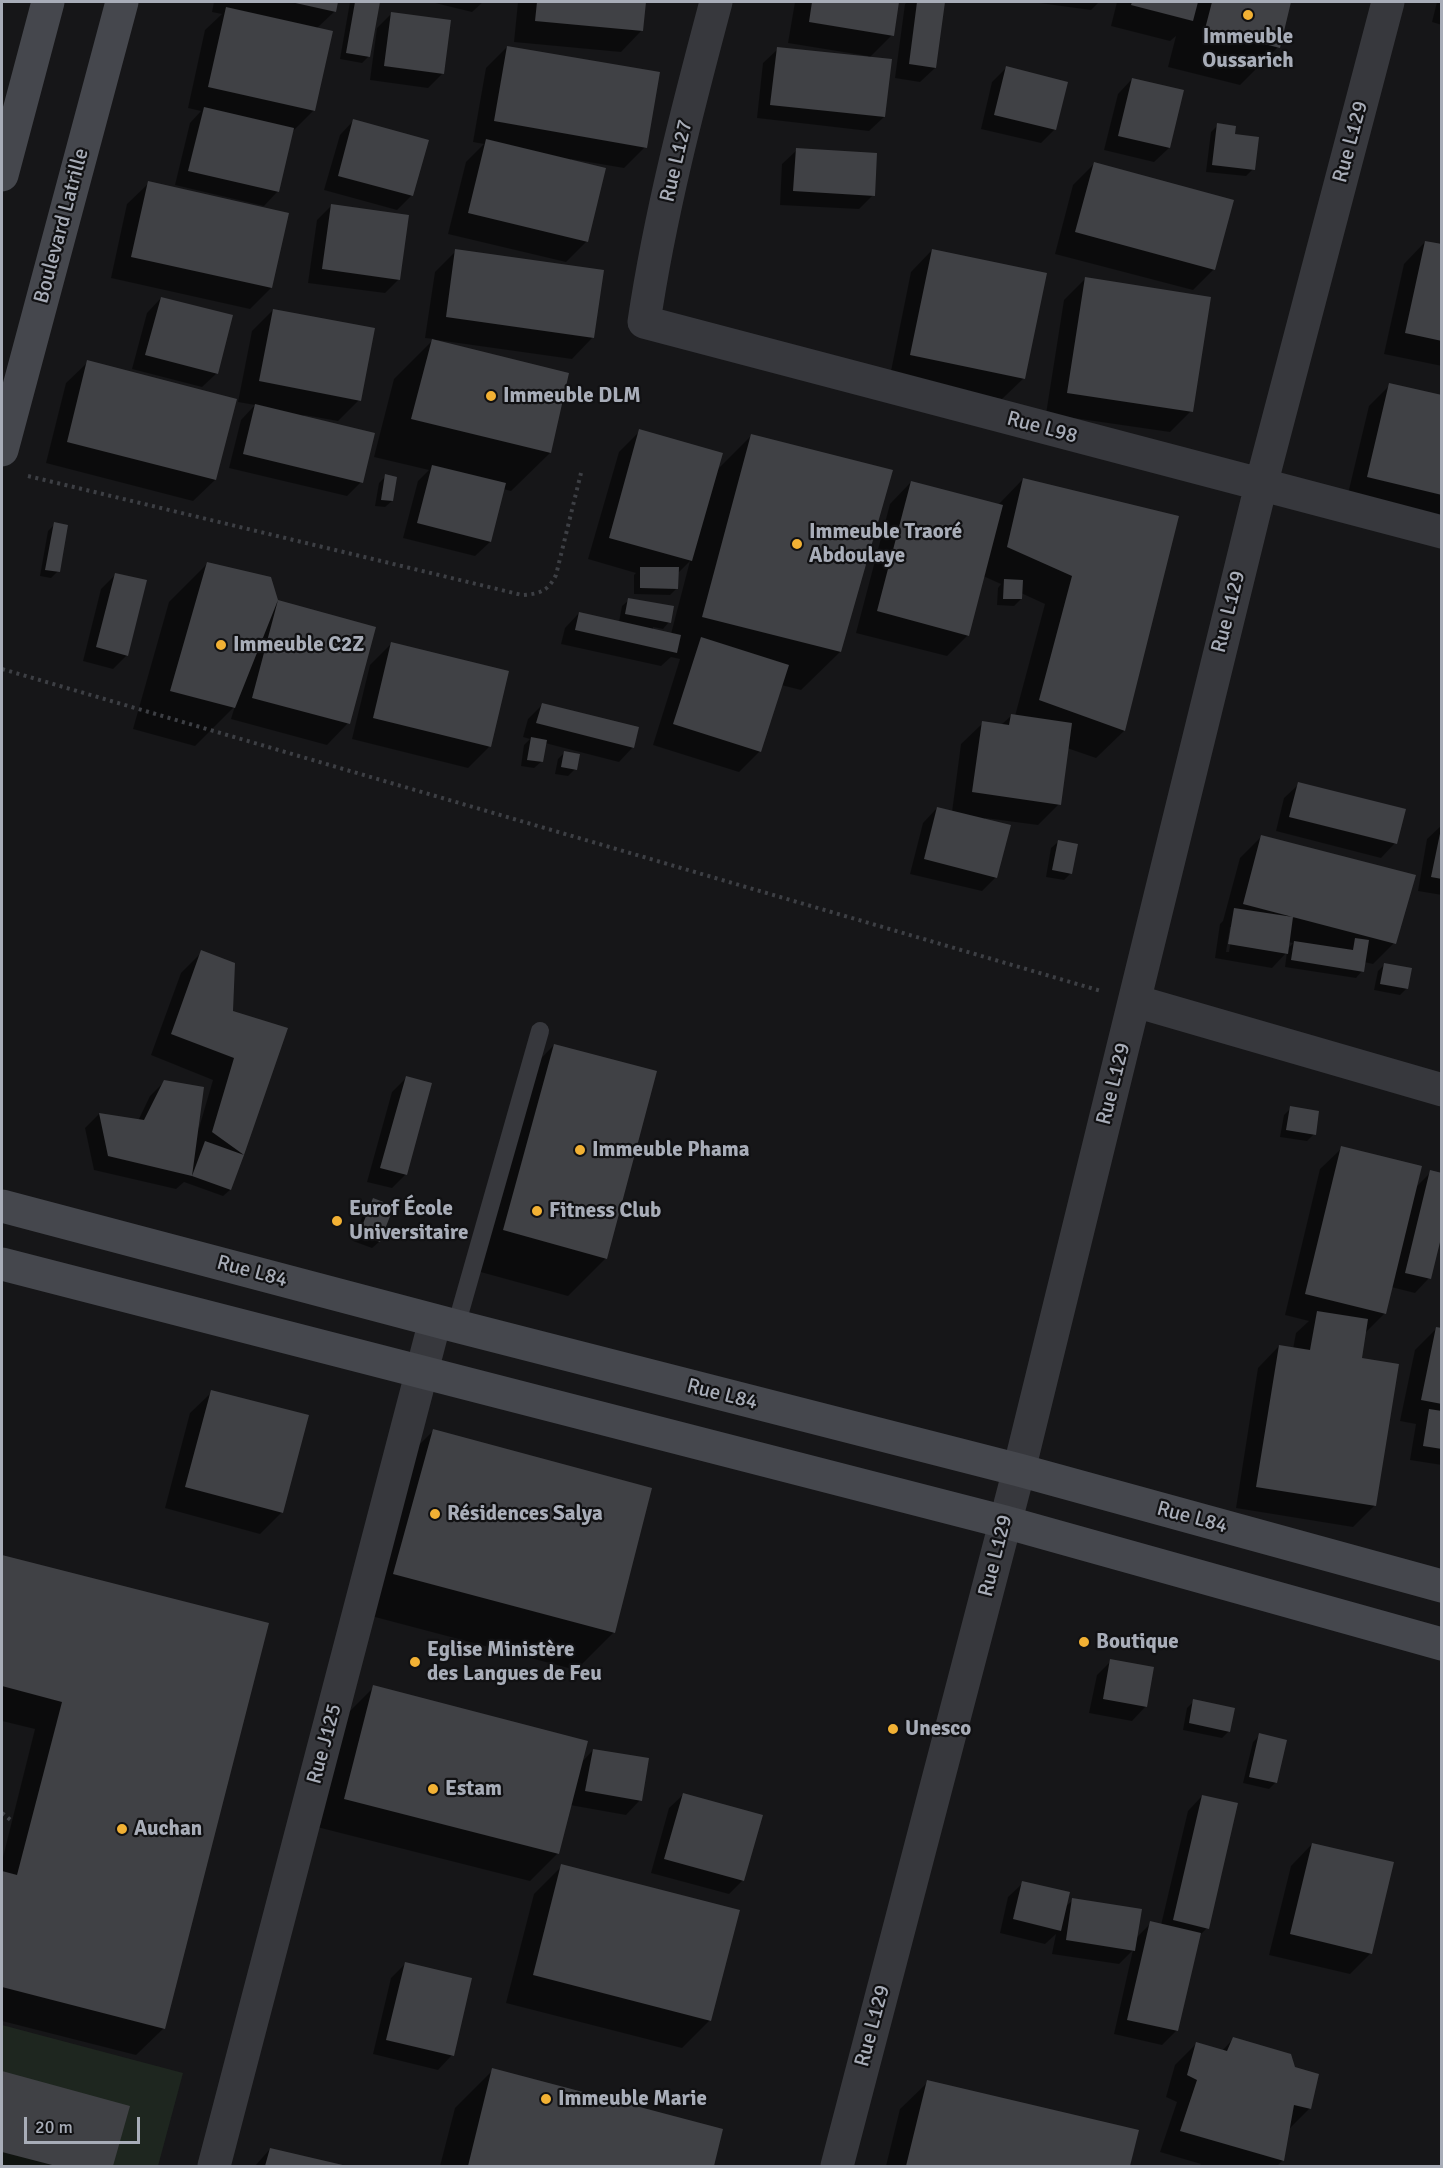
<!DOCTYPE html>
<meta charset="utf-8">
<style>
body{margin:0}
#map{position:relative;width:1443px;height:2168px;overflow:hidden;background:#161618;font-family:Signika,sans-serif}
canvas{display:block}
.frame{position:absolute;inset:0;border:3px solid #a8adb8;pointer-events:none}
.scale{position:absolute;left:24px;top:2117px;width:116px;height:27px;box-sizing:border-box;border:3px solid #a8adb8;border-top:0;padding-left:8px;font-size:18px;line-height:21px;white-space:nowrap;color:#a8adb8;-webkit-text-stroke:4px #111113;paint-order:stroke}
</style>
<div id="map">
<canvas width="1443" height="2168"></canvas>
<div class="frame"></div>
<div class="scale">20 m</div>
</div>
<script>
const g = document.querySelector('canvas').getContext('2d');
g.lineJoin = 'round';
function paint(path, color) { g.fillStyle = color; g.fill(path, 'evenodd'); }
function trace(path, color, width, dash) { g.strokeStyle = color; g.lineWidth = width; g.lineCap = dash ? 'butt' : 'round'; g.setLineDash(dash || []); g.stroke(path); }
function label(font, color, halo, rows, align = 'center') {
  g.font = font + ' Signika,sans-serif'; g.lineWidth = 4.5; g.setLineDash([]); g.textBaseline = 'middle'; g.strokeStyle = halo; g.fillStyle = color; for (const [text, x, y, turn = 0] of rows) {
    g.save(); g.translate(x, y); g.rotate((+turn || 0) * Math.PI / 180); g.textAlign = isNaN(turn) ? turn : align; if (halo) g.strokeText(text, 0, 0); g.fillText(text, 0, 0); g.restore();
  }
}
paint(new Path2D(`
 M2,2025L183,2073L158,2166H2Z`), '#1e261f');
paint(new Path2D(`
 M214,2H337L335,11L316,29L314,110L292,132L278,191L264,206L175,185L190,123L201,111L188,108L205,30L222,14L212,12Z
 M350,2H378L368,57L362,63L340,59Z
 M431,2H483L472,12Z
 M518,2H645L642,30L621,52L514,42Z
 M795,2H898L892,35L869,58L884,117L869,131L757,118L763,63L778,49L868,58V56L788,43Z
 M908,2H943L935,68L920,82L895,78L905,4Z
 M1032,2H1099L1091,10Z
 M1117,2H1290L1278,47L1240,85L1168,67L1176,36L1170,41L1111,26Z
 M1437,2H1442V25L1432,22Z
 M392,13L442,74L428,88L370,80L377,28Z
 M507,47L645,147L624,168L571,159L587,241L566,262L448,234L466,162L484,144L473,142L486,68Z
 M1006,68L1055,129L1041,143L981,129L992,82Z
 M1132,79L1182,91L1169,148L1154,162L1104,150L1118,94Z
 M354,120L427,141L411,196L397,210L324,190L340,135Z
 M1218,125L1233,136L1253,169L1246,176L1206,172L1211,132Z
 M797,150L873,195L859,209L780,205L782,164Z
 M1094,164L1214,269L1193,290L1055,254L1073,185Z
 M149,183L271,288L250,309L111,278L127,204Z
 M331,206L399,279L385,293L308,283L317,220Z
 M1442,236V366L1384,354L1404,264L1425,242L1439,245Z
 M932,250L1024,378L1002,399L890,376L911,272Z
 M456,251L593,337L572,359L437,340V342L550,453L511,491L503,489L490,542L475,556L403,538L418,481L429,470L374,457L394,379L434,339L425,338L435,272Z
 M1085,279L1191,411L1170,432L1046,414L1064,300Z
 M161,298L217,373L202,387L132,369L147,313Z
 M273,310L359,400L338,421L304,415L303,417L361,482L347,496L229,468L241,420L255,405L238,402L252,331Z
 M88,362L215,480L193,501L46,463L66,383Z
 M1390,385L1442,397V520L1347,498L1369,406Z
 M640,431L716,471L751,436L891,471L840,652L801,690L781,685L760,751L739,772L653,745L680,659L671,657L661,666L561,644L565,628L579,613L619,622L622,606L629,600L669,622L663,629L653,627V630L671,634L690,561L677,574V588L670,595L634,594V575L636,573L588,559L619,452Z
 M386,476L392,501L385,507L375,506L379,483Z
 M1023,479L1177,517L1124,731L1096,758L1067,748L1059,804L1038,825L985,818L996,877L982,891L910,874L923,823L937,808L952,812L961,744L983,723L1001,725L1011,716H1015L1045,604L1021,593V599L1014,606L997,605L998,588L1001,584L983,576L968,635L947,656L856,633L890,504L911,482L998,505Z
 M55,524L58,571L51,578L40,576L48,531Z
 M207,564L277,601L374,628L348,723L327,745L231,719L235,706L195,746L133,729L169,602Z
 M116,574L127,655L113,669L83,661L101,589Z
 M391,644L489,747L468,768L352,739L370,665Z
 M542,705L633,747L619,762L545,743L541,762L534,768L521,766L524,745L530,739L523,737L528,719Z
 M565,752L575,769L568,776L555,774L558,759Z
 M1299,784L1395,843L1381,858L1276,831L1284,798Z
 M1442,825V895L1418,891L1427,839Z
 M1261,837L1394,943L1373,964L1364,962L1362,971L1356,978L1285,967L1287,952L1272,968L1215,958L1220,924L1223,921L1240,858ZM1230,927H1233L1229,952H1226ZM1288,942L1293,943L1287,950Z
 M1058,842L1070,874L1064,880L1046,877L1051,848Z
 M202,952L232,1012L286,1029L230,1190L223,1196L184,1182L176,1189L94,1170L85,1128L99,1114L138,1121L150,1096L164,1082L199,1128L213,1080L151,1055L181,973Z
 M1384,965L1407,988L1400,995L1374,990L1378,971Z
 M554,1045L606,1258L568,1296L466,1268L516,1084Z
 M406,1078V1174L392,1188L367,1182L392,1092Z
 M1291,1108L1314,1134L1307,1141L1280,1137L1284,1115Z
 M1342,1148L1416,1187L1431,1172L1429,1278L1415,1293L1391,1287L1385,1313L1365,1333L1361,1359L1374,1506L1353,1527L1236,1508L1258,1368L1279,1346L1293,1349L1296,1333L1309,1321L1285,1315L1320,1169Z
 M373,1200L392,1207L379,1242L372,1248L353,1241L366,1207Z
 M1437,1328L1442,1329V1465L1410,1460L1416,1424L1400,1421L1415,1350Z
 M212,1392L282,1512L260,1534L165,1508L190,1413Z
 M433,1431L614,1632L576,1670L356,1612L395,1469Z
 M2,1556L268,1624L164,2028L136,2055L2,2021V1861L35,1729L2,1721Z
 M1111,1661L1146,1706L1132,1721L1089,1713L1097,1675Z
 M374,1687L581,1763L593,1750L640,1800L626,1815L570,1805L558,1853L530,1881L317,1827L346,1715Z
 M1194,1701L1229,1731L1222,1738L1183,1730L1187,1708Z
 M1260,1735L1276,1782L1269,1789L1243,1783L1253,1742Z
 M684,1794L743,1880L729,1894L651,1873L669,1808Z
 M1202,1796L1207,1928L1198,1937L1176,2031L1162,2045L1114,2034L1133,1950L1119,1964L1052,1954L1056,1934L1045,1944L1000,1933L1008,1897L1023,1883L1064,1908L1073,1900L1136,1938L1151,1923L1161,1925L1188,1811Z
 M1312,1844L1371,1953L1350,1974L1269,1955L1291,1866Z
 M562,1866L710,2020L682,2048L506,2003L534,1894Z
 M405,1964L452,2055L438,2070L373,2054L391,1978Z
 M1233,2039L1310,2108L1289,2129L1283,2160L1277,2166H1199L1201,2164L1160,2152L1177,2102L1166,2097L1175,2065L1196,2044L1222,2051Z
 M493,2070L721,2130L712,2166H440L455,2108Z
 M2,2073L128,2107L112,2166H2Z
 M928,2082L1137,2131L1128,2166H886L900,2109Z
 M270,2149L344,2166H255Z`), '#0007');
paint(new Path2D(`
 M291,2H338L336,12Z
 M355,2H380L370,57L346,53Z
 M537,2H646L643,31L535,21Z
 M812,2H899L894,36L809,22Z
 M917,2H945L936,68L909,64Z
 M1132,2H1198L1193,21L1131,5Z
 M1212,2H1291L1280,48L1205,29Z
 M226,7L333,31L315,111L208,87Z
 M391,12L451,20L444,74L384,66Z
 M507,46L660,72L647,148L494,121Z
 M777,47L892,59L885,117L770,105Z
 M1006,66L1068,82L1056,130L994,115Z
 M1132,78L1184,90L1170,148L1118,136Z
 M204,107L294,128L279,192L188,171Z
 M353,119L429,140L413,196L338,176Z
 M1217,123L1236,126L1235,134L1259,137L1255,170L1212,165Z
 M486,139L606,168L588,242L468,213Z
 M796,148L877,153L875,196L793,191Z
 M1094,162L1234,200L1215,270L1075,232Z
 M148,181L289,213L272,288L131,257Z
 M331,204L409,215L400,280L322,269Z
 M1425,241L1442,244V341L1405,333Z
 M455,249L604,270L594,338L446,317Z
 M932,249L1047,273L1025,379L910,355Z
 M1085,277L1211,297L1193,412L1067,393Z
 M161,297L233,315L218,374L145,355Z
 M273,309L375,328L361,401L259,381Z
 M432,339L569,373L551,453L411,419Z
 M87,360L237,399L216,480L67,442Z
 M1389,383L1442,395V495L1367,477Z
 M255,404L375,433L363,483L243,454Z
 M639,429L723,453L692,561L609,538Z
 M751,434L893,470L841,652L702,617Z
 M432,465L506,483L491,542L417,523Z
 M385,474L397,477L393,501L381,500Z
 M1023,478L1179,516L1125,731L1039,700L1072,576L1007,547Z
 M911,481L1003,505L969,636L877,611Z
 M54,522L68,525L60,572L45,570Z
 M207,562L271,577L278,600L235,708L170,691Z
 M640,567H679L678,589L640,588Z
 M115,573L147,580L128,656L96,647Z
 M1004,579L1023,580L1022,599H1003Z
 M628,598L674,606L671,623L625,614Z
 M278,600L376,627L350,724L252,698Z
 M579,612L681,635L677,653L575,630Z
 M701,637L789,665L761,752L673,724Z
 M391,642L509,671L491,747L373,718Z
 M542,703L639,727L634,748L536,723Z
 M1011,714L1072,723L1061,805L972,792L982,721L1009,725Z
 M531,737L547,740L543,762L527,760Z
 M564,751L580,754L577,770L561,767Z
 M1298,782L1406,809L1397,844L1289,817Z
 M937,807L1011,825L997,878L924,859Z
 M1442,824V879L1431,877Z
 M1261,835L1416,875L1396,944L1243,904Z
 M1058,840L1078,844L1072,874L1052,870Z
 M1234,908L1293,917L1288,954L1228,944Z
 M1355,938L1369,940L1364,972L1291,960L1294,941L1353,950Z
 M201,950L235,963L233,1011L288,1028L244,1155L212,1132L234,1058L171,1034Z
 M1384,963L1412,968L1408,989L1380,984Z
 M554,1044L657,1071L607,1259L503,1230Z
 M406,1076L432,1083L407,1175L380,1168Z
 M164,1080L204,1087L192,1176L108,1156L99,1113L144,1120Z
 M1290,1106L1319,1111L1316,1135L1286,1130Z
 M205,1141L244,1155L231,1190L192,1176Z
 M1341,1146L1422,1166L1386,1314L1305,1294Z
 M1430,1170L1442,1173V1234L1431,1279L1405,1273Z
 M373,1198L394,1206L380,1242L359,1234Z
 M1317,1311L1368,1319L1362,1358L1399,1364L1376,1506L1256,1487L1279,1345L1310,1350Z
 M1436,1327L1442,1328V1404L1421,1400Z
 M211,1390L309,1415L283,1513L185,1487Z
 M1429,1409L1442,1411V1449L1423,1446Z
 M433,1429L652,1488L615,1633L393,1574Z
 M2,1555L269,1623L165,2029L2,1987V1871L17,1875L62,1702L2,1686Z
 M1110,1659L1154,1667L1147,1707L1103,1699Z
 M373,1685L588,1741L559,1854L344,1799Z
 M1193,1699L1235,1708L1230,1732L1189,1723Z
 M1259,1733L1287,1740L1277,1783L1249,1777Z
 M593,1749L649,1758L642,1801L585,1791Z
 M683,1793L763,1815L744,1881L664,1859Z
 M1202,1795L1238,1803L1209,1929L1173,1920Z
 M1312,1843L1394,1862L1372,1954L1290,1934Z
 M561,1864L740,1910L711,2021L533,1975Z
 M1022,1881L1070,1892L1061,1931L1013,1919Z
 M1072,1898L1142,1909L1135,1951L1066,1940Z
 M1150,1921L1201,1933L1178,2031L1127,2020Z
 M405,1962L472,1978L454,2056L386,2040Z
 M1233,2037L1291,2054L1295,2067L1319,2074L1311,2109L1294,2105L1284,2161L1180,2131L1197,2080L1187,2075L1196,2042L1227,2051Z
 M492,2068L723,2129L714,2166H468Z
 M2,2071L130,2106L113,2166H56L2,2152Z
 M927,2080L1139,2130L1130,2166H906Z
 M270,2148L347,2166H265Z`), '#404145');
trace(new Path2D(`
 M28,476L522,595C540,594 548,591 556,575L581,473
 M2,669L1101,991
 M2,1813L13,1822`), '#3d3f44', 4, [3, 4.5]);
trace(new Path2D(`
 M456,1326L540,1031`), '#37383d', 18);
trace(new Path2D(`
 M716,2C688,107 660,214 644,322L1442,532
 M1135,1001L1442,1090
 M837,2166L1019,1470L1261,485L1388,2`), '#37383d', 33);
trace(new Path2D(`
 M214,2166L435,1321`), '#37383d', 33);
trace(new Path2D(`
 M2,175L48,2
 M2,450L122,2
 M2,1206L456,1326L1019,1470L1442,1586
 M2,1264L1005,1522L1442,1644`), '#45474d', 33);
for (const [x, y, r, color] of [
 [1248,15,6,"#f2b134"],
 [491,396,6,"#f2b134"],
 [797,544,6,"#f2b134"],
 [221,645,6,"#f2b134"],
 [580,1150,6,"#f2b134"],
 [537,1211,6,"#f2b134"],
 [337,1221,6,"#f2b134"],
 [435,1514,6,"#f2b134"],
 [1084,1642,6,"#f2b134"],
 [415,1662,6,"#f2b134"],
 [893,1729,6,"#f2b134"],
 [433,1789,6,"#f2b134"],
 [122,1829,6,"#f2b134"],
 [546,2099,6,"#f2b134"]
]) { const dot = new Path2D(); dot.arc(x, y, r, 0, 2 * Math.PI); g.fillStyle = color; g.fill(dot); trace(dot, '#111113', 2); }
label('bold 21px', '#a8adb8', '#111113', [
 ["Immeuble",1248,37,"center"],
 ["Oussarich",1248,61,"center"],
 ["Immeuble DLM",503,396],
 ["Immeuble Traoré",809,532],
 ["Abdoulaye",809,556],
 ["Immeuble C2Z",233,645],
 ["Immeuble Phama",592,1150],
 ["Eurof École",349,1209],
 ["Universitaire",349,1233],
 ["Fitness Club",549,1211],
 ["Résidences Salya",447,1514],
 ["Boutique",1096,1642],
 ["Eglise Ministère",427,1650],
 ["des Langues de Feu",427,1674],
 ["Unesco",905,1729],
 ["Estam",445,1789],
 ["Auchan",134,1829],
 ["Immeuble Marie",558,2099]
], 'left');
label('21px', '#a8adb8', '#111113', [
 ["Rue L129",1351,142,-75],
 ["Rue L127",677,161,-77],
 ["Boulevard Latrille",62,226,-75],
 ["Rue L98",1042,428,15],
 ["Rue L129",1229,612,-76],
 ["Rue L129",1114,1084,-76],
 ["Rue L84",252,1272,15],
 ["Rue L84",722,1395,14],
 ["Rue L84",1192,1518,15],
 ["Rue L129",996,1556,-76],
 ["Rue J125",325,1744,-75],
 ["Rue L129",873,2026,-75]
]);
</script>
